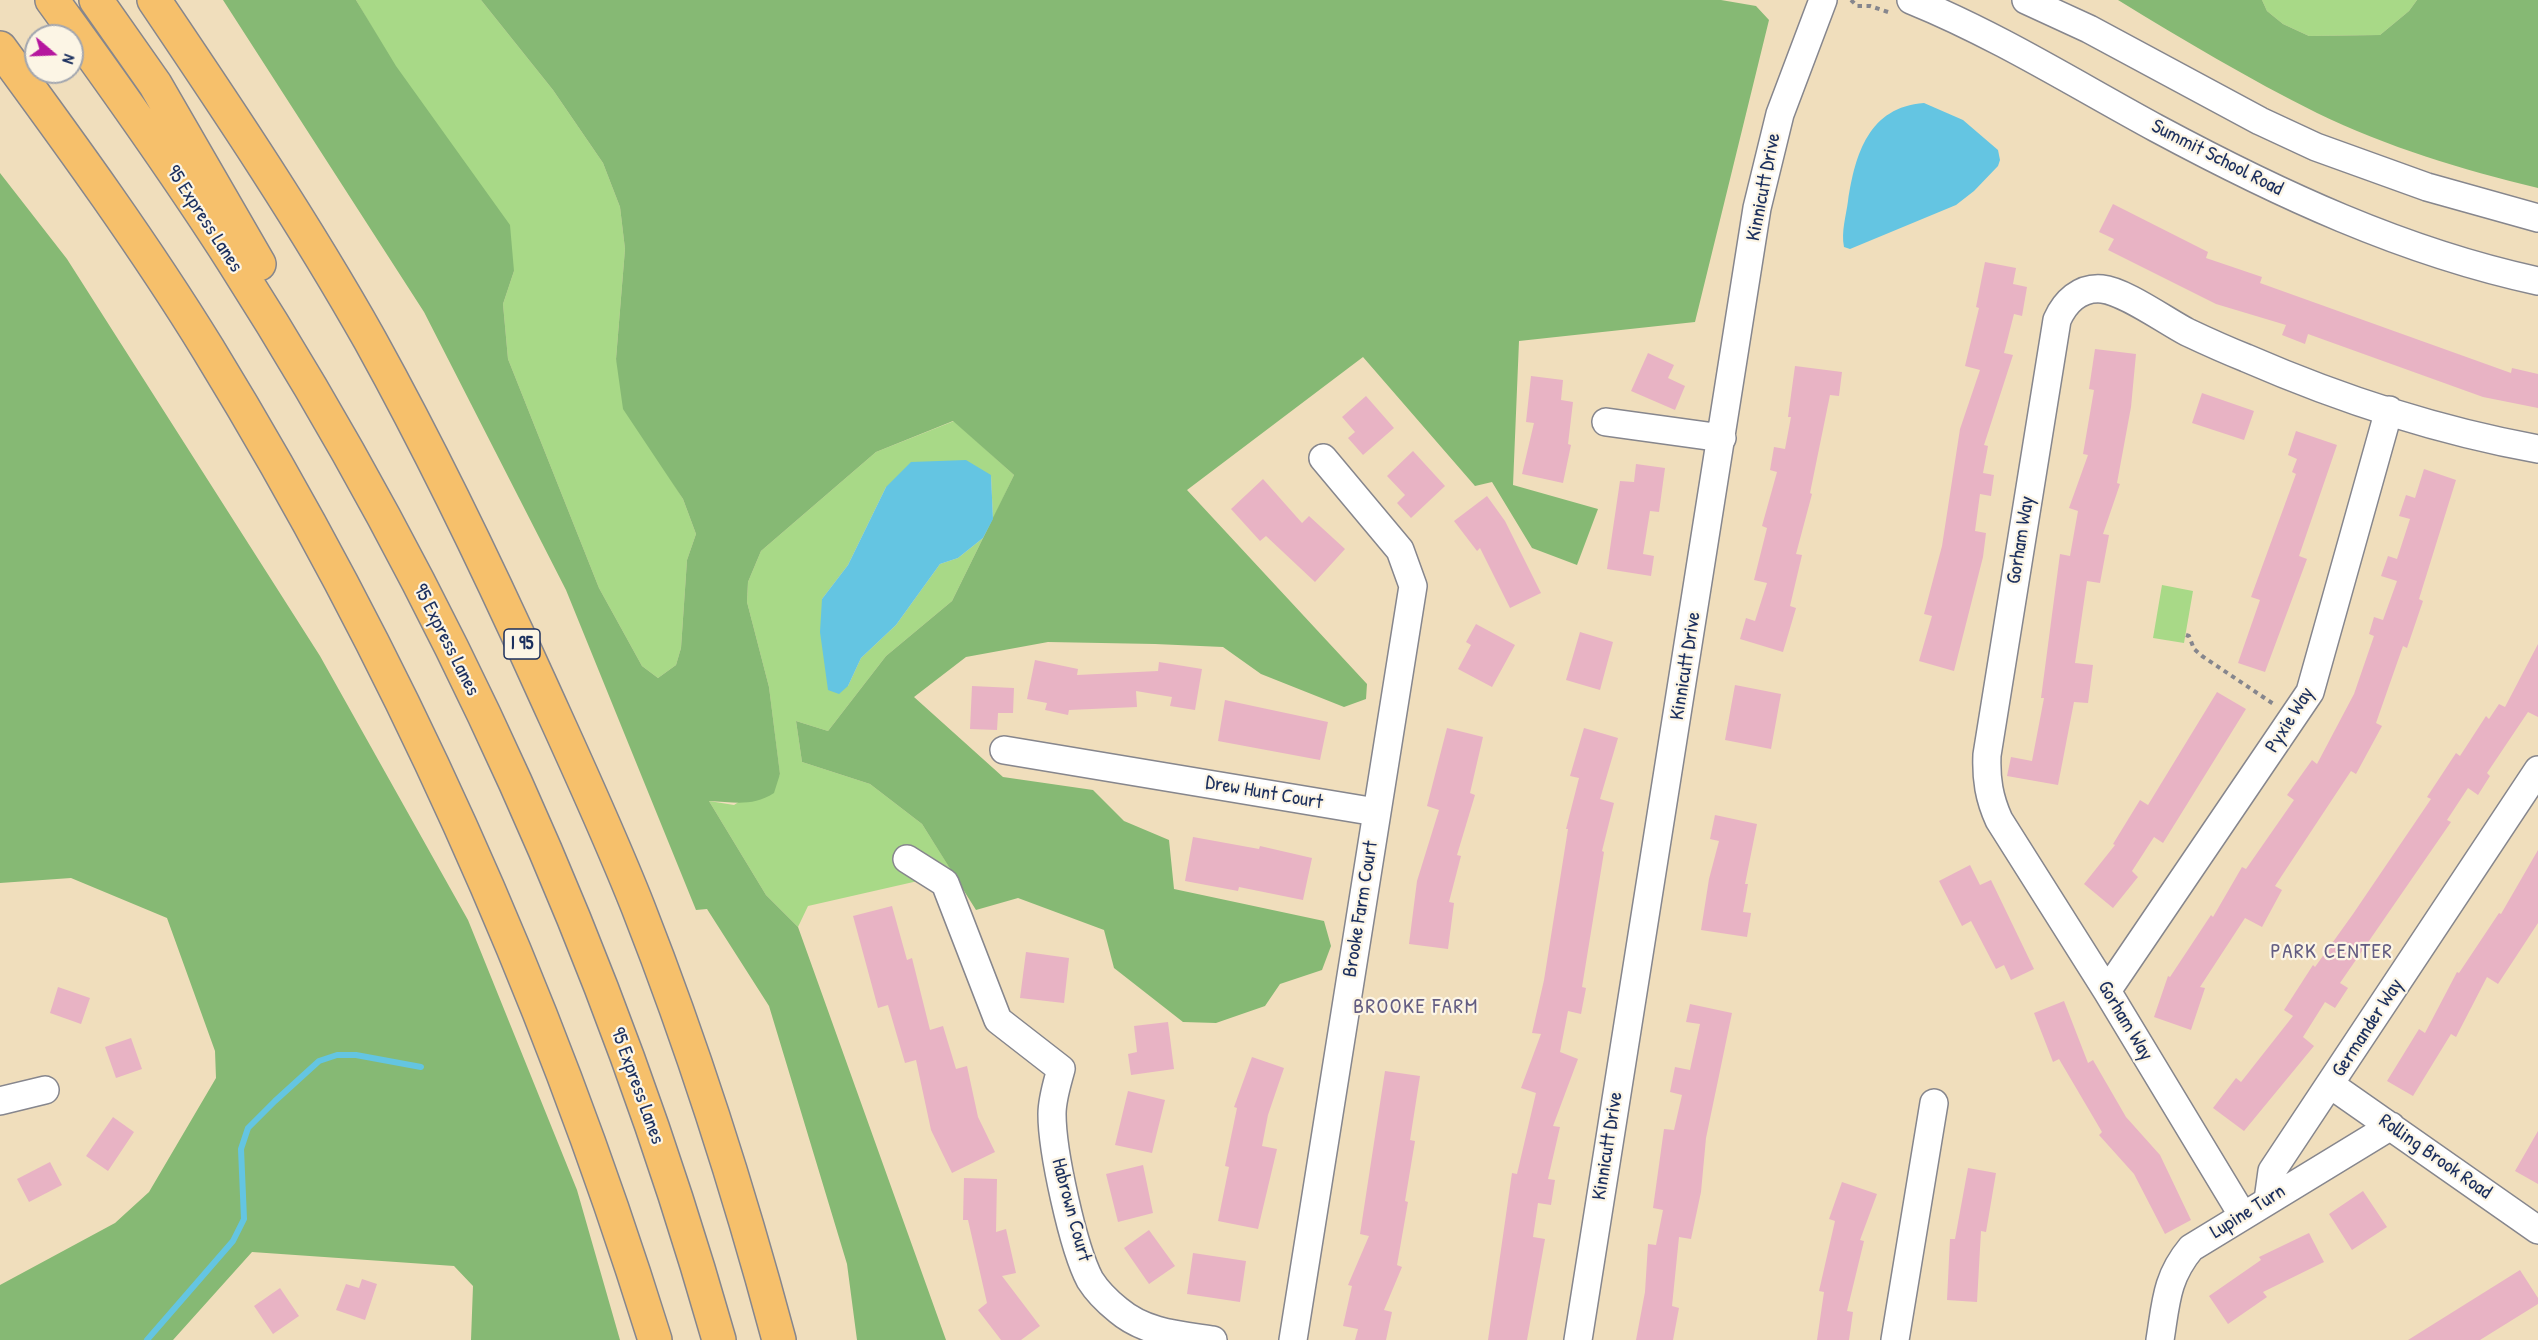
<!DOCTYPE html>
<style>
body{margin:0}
#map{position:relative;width:2538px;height:1340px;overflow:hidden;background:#f0debc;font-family:"Patrick Hand",sans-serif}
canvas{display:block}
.north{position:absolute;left:24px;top:24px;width:60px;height:60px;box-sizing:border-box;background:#fcf5e5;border:2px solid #a2a6af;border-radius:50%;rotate:109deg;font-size:16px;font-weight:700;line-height:24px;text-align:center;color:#1b2f5e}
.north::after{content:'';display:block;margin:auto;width:21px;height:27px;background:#b5179e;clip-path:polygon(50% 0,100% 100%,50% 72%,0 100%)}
</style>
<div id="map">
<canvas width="2538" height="1340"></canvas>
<div class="north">N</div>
</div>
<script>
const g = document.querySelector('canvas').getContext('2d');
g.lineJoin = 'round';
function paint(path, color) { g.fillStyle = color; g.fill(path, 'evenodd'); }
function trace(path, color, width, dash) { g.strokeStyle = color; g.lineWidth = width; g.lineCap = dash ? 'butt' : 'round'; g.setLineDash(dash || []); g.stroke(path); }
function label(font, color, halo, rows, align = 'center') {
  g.font = font + ' "Patrick Hand",sans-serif'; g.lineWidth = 4.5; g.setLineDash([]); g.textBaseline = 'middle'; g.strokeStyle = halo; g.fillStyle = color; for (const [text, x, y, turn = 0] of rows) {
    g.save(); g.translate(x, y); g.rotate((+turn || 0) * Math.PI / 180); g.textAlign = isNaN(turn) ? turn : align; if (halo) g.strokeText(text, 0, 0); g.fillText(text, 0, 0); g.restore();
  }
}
paint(new Path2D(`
 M356,0H481L553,90L603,163L620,207L625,249L616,359L655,454L683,499L696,534L687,560L681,648L676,665L658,678L642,666L599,588L508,359L503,304L514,271Z
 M2262,0H2417L2409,11L2380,35L2309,36L2283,24L2267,11Z
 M954,421L1014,475L993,519L991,475L886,487L848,565L822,599L848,686L861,658L896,625L940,564L958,558L983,538L952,601L886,656L828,731L796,721L802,762L870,784L922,824L953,873L808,906L798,927L766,895L709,801L734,805L780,775L769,687L747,602L748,582L761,551L876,452Z
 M2162,585L2193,591L2184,643L2153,638Z`), '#a8d987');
paint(new Path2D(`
 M223,0H356L396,66L510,225L514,271L503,304L508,359L599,588L642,666L658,678L676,665L681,648L687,560L696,534L683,499L623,409L616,359L625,249L620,207L603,163L553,90L481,0H1721L1756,6L1769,20L1695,322L1519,341L1513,485L1598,509L1577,565L1532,548L1492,482L1475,486L1363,357L1187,490L1367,684L1366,699L1344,707L1261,674L1223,647L1155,644L1048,642L966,657L914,697L1003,777L1093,790L1124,821L1169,840L1174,889L1324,921L1331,946L1322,970L1280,984L1265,1006L1216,1023L1183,1022L1114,968L1104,930L1018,898L976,910L922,824L870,784L802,762L796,721L828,731L886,656L952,601L1014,475L953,421L876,452L761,551L748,582L747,602L769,687L780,774L774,793C752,807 734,802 709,801L766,895L798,927L946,1340H857L847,1264L769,1006L707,909L696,910L566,590L424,312Z
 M2118,0H2262L2267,11L2283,24L2309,36L2380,35L2409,11L2417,0H2538V188C2463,170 2387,147 2317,113C2249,79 2183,40 2118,0Z
 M0,173L67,259L320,656L468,920L577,1190L620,1340H471L473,1286L454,1266L252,1252L173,1340H0V1285L115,1223L149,1192L216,1078L215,1051L167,918L71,878L0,883Z`), '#86b974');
paint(new Path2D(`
 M1924,103L1963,120L1998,150L2000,160L1998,166L1974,191L1956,205L1850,249L1844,247C1841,232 1846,216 1848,201C1855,154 1869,107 1924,103Z
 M966,460L991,475L993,519L983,538L958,558L940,564L896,625L861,658L848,686L839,694L828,690L820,632L822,599L848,565L886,487L911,462Z`), '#64c5e2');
trace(new Path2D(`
 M147,1340L233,1241L244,1219L241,1149L248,1128L275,1101L319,1061L337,1055H356L421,1067`), '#64c5e2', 6);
paint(new Path2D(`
 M2113,204L2208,252L2206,258L2262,277L2260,283L2511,373L2512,368L2538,374V408L2483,397L2308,334L2305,344L2282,335L2286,325L2216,304L2108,250L2114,239L2099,232Z
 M1985,262L2016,268L2013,284L2027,287L2022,316L2014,314L2004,353L2013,355L1984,445L1988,446L1983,473L1994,475L1991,496L1980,494L1975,531L1986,533L1983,557L1954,671L1919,661L1932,616L1924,614L1942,546L1960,429L1980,370L1965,366L1979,308L1976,307Z
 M2095,349L2136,354L2131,407L2117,483L2120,484L2103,534L2109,535L2100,583L2087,581L2075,663L2093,665L2088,703L2074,702L2058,785L2007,776L2011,757L2032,761L2044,698H2041L2060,554L2070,556L2078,511L2069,508L2088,455L2083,454L2094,390L2089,389Z
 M1648,353L1674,365L1668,378L1685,386L1675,410L1631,391Z
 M1795,366L1842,372L1839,396L1830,395L1810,493L1812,494L1796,554L1802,555L1790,606L1796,608L1783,652L1740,639L1746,618L1755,621L1767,583L1754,580L1767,528L1762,526L1777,472L1770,470L1774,447L1785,449L1791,417H1788Z
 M1531,376L1563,380L1561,400L1573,402L1568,444L1571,445L1563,483L1522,474L1534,423L1526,422Z
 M2202,393L2254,411L2244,440L2192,423Z
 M1366,396L1394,428L1363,455L1348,438L1355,432L1342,417Z
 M2296,431L2337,445L2299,556L2307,559L2265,672L2238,663L2260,600L2251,597L2296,474L2292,472L2297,459L2288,455Z
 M1413,451L1445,486L1411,518L1397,503L1405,495L1387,476Z
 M1636,464L1665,468L1659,512L1650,511L1643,554L1654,556L1651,576L1607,569L1620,481L1634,482Z
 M2424,469L2456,480L2419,599L2423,601L2407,648L2403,646L2376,723L2382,726L2356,774L2351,771L2275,886L2282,890L2262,927L2245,918L2200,987L2205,988L2191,1030L2154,1017L2168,976L2170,977L2211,915L2213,917L2242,867L2246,869L2294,800L2287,795L2312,760L2317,764L2354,694L2374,636L2369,634L2374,617L2383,620L2397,581L2381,576L2388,556L2397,559L2410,519L2399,516L2406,495L2415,498Z
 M1263,479L1302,523L1309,516L1345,549L1315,582L1266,536L1260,541L1231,509Z
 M1487,496L1505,521L1541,593L1510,608L1480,548L1477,551L1454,521Z
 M1476,624L1515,645L1492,687L1458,669L1471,645L1466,642Z
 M1580,632L1613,642L1600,690L1566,680Z
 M2538,644V717L2528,712L2487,773L2490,776L2478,795L2468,788L2447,820L2451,822L2340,983L2348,988L2335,1008L2325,1002L2303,1037L2314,1046L2244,1131L2213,1108L2236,1078L2241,1082L2293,1016L2284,1010L2313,965L2315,967L2353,914L2431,799L2427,797L2456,753L2460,756L2486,716L2489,719L2499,704L2505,707Z
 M1035,660L1078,669L1077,675L1158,671L1159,662L1202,669L1195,710L1170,706L1172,697L1136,691L1137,707L1069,710L1068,715L1045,710L1047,703L1027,699Z
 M1735,685L1781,694L1771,749L1725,740Z
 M972,686L1014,688L1013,713H998L997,730L970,729Z
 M2217,692L2246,709L2163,843L2154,837L2132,871L2138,877L2113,908L2084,884L2115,845L2113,844L2140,800L2148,805Z
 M1225,700L1328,722L1320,760L1218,741Z
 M1447,728L1483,737L1470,793L1475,795L1457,855L1461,856L1449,902L1454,903L1448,949L1409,944L1417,881L1439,810L1427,806Z
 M1584,728L1618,738L1600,799L1614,803L1602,851L1604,852L1582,987L1586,988L1581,1014L1568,1011L1560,1052L1578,1059L1553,1126L1560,1127L1548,1179L1555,1180L1551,1205L1538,1203L1533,1237L1545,1239L1527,1340H1488L1512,1173L1517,1174L1536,1093L1521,1088L1541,1034L1532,1033L1544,980L1568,829H1566L1579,778L1570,776Z
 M1715,815L1757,824L1745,884H1748L1743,912L1751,913L1747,937L1701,930L1709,879L1719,841L1710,839Z
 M1193,837L1259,849L1260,846L1312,858L1303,900L1239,887L1238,891L1185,881Z
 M2538,850V923L2498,984L2487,977L2456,1037L2451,1034L2413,1096L2387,1081L2419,1029L2425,1033L2457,972L2459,973L2499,913L2501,914Z
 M1970,865L1980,885L1991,880L2034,969L2011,980L2004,965L1996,969L1971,921L1962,926L1939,881Z
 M892,906L907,960L912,958L930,1030L943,1026L956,1069L967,1066L978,1117L995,1152L952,1173L931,1130L916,1060L905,1063L888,1005L878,1008L853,916Z
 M1026,952L1069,958L1064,1003L1020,998Z
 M58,987L90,998L81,1024L50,1013Z
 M2064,1001L2088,1063L2093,1060L2126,1117L2160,1155L2191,1220L2165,1234L2134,1174L2099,1135L2102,1132L2059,1059L2053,1062L2034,1013Z
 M1690,1004L1732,1013L1706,1138L1701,1192L1691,1239L1679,1237L1672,1306L1679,1308L1673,1340H1636L1645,1292L1648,1244L1656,1245L1663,1210L1653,1208L1664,1129L1674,1130L1682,1095L1670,1092L1675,1067L1690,1070L1700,1024L1686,1022Z
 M1168,1022L1174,1069L1131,1075L1128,1054L1137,1052L1134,1026Z
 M131,1038L142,1069L116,1078L105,1047Z
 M1252,1057L1284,1068L1268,1115L1262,1146L1277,1149L1258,1229L1218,1221L1229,1167L1225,1166L1237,1108L1234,1107Z
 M1385,1071L1420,1076L1410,1140L1415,1141L1405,1201L1408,1202L1397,1265L1402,1267L1384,1310L1392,1312L1386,1340H1355L1358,1329L1343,1326L1352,1286L1348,1285L1369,1236L1360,1234Z
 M1128,1091L1165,1100L1152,1153L1115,1145Z
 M113,1117L134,1132L108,1171L86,1156Z
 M2538,1131V1184L2515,1171Z
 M50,1162L62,1185L29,1202L17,1179Z
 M1143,1165L1153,1213L1118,1222L1106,1174Z
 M1968,1168L1996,1173L1986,1232L1981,1231L1977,1302L1947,1300L1950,1239H1955Z
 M964,1178L997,1179L996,1232L1006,1229L1016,1273L1002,1276L1040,1326L1021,1340H1001L978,1310L987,1303L968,1220H963Z
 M1842,1182L1877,1194L1860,1240L1864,1241L1847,1311L1853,1312L1849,1340H1817L1824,1292L1819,1291L1835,1221L1829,1219Z
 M2363,1191L2387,1227L2352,1250L2329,1214Z
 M1149,1230L1175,1266L1149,1284L1124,1248Z
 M2309,1233L2324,1262L2263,1292L2267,1297L2228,1324L2209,1296L2261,1260L2259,1257Z
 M1193,1253L1246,1261L1240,1302L1187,1294Z
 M2520,1270L2538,1298V1304L2480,1340H2408Z
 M362,1279L377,1284L365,1320L336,1310L346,1284L359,1288Z
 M280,1288L299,1316L273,1334L254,1306Z`), '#e8b3c4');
const minor = new Path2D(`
 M1911,0C1997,35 2075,84 2156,128C2277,193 2403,252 2538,281
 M2026,0L2089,29L2260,121L2316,147L2427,187L2538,218
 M1606,422L1722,438
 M1004,750L1376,812
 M907,859L945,883L998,1020L1061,1069C1057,1084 1052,1099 1052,1114C1052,1151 1073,1248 1090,1280C1097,1291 1108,1302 1118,1310C1145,1333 1179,1335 1213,1340
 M2107,991L2310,692L2389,410
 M2331,1085L2538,1230
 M0,1101L45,1090
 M2268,1200L2272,1171L2538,770
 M2243,1216L2107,991L1999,820C1989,798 1986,779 1987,755L2057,320C2065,302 2080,287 2102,289C2124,291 2166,321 2187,332C2206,341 2226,350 2246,358C2338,398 2439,431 2538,449
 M1293,1340L1413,586L1400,550L1323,458
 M1578,1340L1757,208L1780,114L1823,0
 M1895,1340L1934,1103
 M2160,1340C2166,1303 2166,1278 2191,1248L2391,1126`);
const highway = new Path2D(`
 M52,0C114,85 176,172 233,261C446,594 611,959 719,1340
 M96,0L155,84L259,264
 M154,0C229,111 304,223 370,340C432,452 487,566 539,681C573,756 608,831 638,907C693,1047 740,1194 779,1340
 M0,48C72,146 144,245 208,349C398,659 547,993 655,1340`);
trace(minor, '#86868d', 30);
trace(highway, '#86868d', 36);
trace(new Path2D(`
 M1851,0L1857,6H1870L1891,13
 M2186,635L2189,636L2194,649L2202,656L2275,705`), '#86868d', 4, [4.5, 4.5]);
trace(minor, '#fff', 27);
trace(highway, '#f6c06b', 33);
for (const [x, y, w] of [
 [522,644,36]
]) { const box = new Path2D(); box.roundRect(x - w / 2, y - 15, w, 30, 4.5); g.fillStyle = '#fcf5e5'; g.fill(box); trace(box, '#1b2f5e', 1.5); }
label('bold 18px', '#1b2f5e', null, [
 ["I 95",522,644]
]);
label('20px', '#1b2f5e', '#fcf5e5', [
 ["Summit School Road",2217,158,27],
 ["Kinnicutt Drive",1764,187,-79],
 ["95 Express Lanes",204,219,57],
 ["Gorham Way",2021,540,-81],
 ["95 Express Lanes",446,640,63],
 ["Kinnicutt Drive",1686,666,-81],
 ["Pyxie Way",2290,720,-58],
 ["Drew Hunt Court",1264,793,10],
 ["Brooke Farm Court",1361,909,-81],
 ["Gorham Way",2125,1021,59],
 ["Germander Way",2368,1028,-57],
 ["95 Express Lanes",637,1086,70],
 ["Kinnicutt Drive",1608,1146,-81],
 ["Rolling Brook Road",2435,1157,35],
 ["Habrown Court",1071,1210,75],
 ["Lupine Turn",2248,1212,-32]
]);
g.letterSpacing = '1.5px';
label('21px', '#635d82', '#fcf5e5', [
 ["PARK CENTER",2332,952],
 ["BROOKE FARM",1416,1007]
]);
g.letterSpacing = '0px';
</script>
